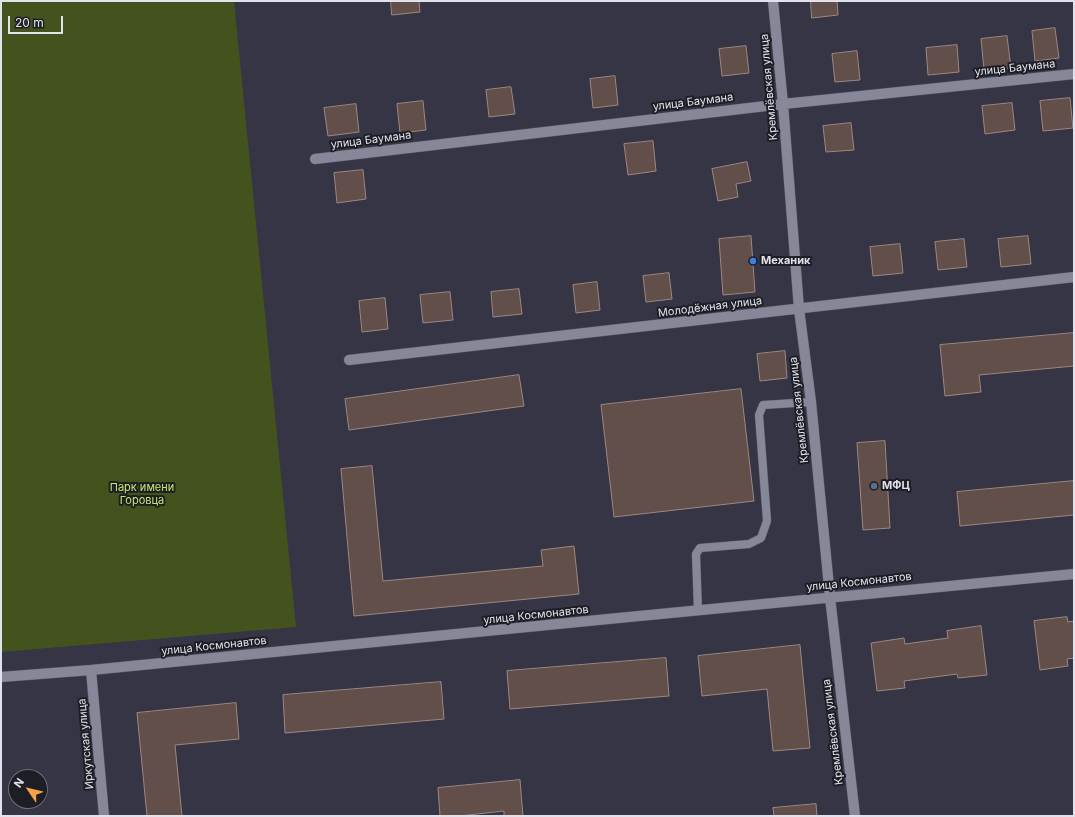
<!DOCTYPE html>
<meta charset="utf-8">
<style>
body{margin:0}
#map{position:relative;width:1075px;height:817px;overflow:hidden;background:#353545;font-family:Inter,sans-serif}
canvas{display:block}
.frame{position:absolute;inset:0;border:2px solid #e2e2ec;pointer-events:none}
.north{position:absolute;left:8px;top:769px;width:40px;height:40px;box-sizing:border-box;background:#1d1d25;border:1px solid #6c6c75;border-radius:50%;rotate:305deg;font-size:11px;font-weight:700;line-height:16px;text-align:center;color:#e2e2ec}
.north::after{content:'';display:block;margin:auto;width:14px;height:18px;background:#f6a246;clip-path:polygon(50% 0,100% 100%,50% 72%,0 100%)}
.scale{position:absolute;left:8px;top:16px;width:55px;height:18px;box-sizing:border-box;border:2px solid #e2e2ec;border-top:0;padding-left:5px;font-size:12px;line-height:14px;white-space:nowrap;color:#e2e2ec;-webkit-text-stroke:3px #1d1d25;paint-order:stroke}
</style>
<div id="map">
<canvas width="1075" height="817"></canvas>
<div class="frame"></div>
<div class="north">N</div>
<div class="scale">20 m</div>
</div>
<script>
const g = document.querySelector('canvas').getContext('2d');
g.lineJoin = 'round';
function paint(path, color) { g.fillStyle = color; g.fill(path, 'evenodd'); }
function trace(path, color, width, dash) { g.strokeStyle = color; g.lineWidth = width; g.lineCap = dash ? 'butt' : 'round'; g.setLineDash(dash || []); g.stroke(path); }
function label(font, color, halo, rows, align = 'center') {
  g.font = font + ' Inter,sans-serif'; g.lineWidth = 4; g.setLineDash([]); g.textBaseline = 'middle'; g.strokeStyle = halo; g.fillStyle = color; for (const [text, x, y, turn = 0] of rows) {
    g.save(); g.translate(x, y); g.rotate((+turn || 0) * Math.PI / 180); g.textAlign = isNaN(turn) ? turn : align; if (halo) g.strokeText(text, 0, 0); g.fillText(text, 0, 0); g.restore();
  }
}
paint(new Path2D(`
 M1,1H234L296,627L1,652Z`), '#44531d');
const building = new Path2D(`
 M391,1H419L420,12L392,15Z
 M811,1H837L838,15L812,18Z
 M1055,28L1059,58L1035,61L1032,31Z
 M1007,36L1011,68L984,70L981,39Z
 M957,45L959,72L928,75L926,48Z
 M746,46L749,73L722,76L719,49Z
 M857,51L860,80L835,82L832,54Z
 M615,76L618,105L593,108L590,79Z
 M511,87L515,114L489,117L486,90Z
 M1070,98L1073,128L1043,131L1040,101Z
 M423,101L426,130L400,133L397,104Z
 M1012,103L1015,130L985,134L982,106Z
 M356,104L359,132L328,136L324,108Z
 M851,123L854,150L826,152L823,126Z
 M653,141L656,171L628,175L624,144Z
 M747,162L751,181L736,184L738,197L718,201L712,169Z
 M363,170L366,199L337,203L334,173Z
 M751,236L755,292L723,295L719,239Z
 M1028,236L1031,264L1001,267L998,239Z
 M964,239L967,267L938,270L935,242Z
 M900,244L903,273L873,276L870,247Z
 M669,273L672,299L646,302L643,276Z
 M597,282L600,310L576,313L573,285Z
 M519,289L522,314L493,317L491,292Z
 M450,292L453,320L423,323L420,295Z
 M385,298L388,329L362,332L359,301Z
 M1074,333V366L979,375L981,392L945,396L940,345Z
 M785,351L787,378L760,381L757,354Z
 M519,375L524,406L349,430L345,399Z
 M741,389L754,501L614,517L601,405Z
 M885,441L890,528L863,530L857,443Z
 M372,466L383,581L543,566L541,550L574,546L579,594L354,616L341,469Z
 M1074,481V515L960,526L957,492Z
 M1067,617L1068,622L1074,621V658L1067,659L1068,666L1040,670L1034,621Z
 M981,626L987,675L958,678L957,674L904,681L905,688L877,691L871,643L904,638L905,644L948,638L947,631Z
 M800,645L810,748L773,751L767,689L702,696L698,656Z
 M666,658L669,696L510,709L507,671Z
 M441,682L444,719L285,733L283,695Z
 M236,703L239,739L175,745L182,816H147L137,713Z
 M520,780L523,816H504V811L459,816H440L438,788Z
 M816,804L817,816H774L773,808Z`);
paint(building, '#634f4a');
trace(building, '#9c8781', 1);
const service = new Path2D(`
 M698,611L696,554L700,548L749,544L761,538L767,521L759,415L763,405L811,402`);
const minor = new Path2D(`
 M773,1L783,104L799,309L811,402L830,597L855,816
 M315,159L783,104L1074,74
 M349,360L1074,277
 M91,670L104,816
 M1,677L91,670C419,638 746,605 1074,574`);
trace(service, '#545361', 9);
trace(minor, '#545361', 11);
trace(service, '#87879a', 8);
trace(minor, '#87879a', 10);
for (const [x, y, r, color] of [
 [753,261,4,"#3f7fe0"],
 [874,486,4,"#5c6f8a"]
]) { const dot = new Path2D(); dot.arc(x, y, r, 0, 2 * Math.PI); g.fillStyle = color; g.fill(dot); trace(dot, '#1d1d25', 1.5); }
label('11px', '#e2e2ec', '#1d1d25', [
 ["улица Баумана",1015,68,-6],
 ["Кремлёвская улица",769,87,-95],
 ["улица Баумана",693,102,-7],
 ["улица Баумана",371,140,-7],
 ["Молодёжная улица",710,307,-7],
 ["Кремлёвская улица",799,410,-96],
 ["улица Космонавтов",859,582,-6],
 ["улица Космонавтов",536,615,-6],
 ["улица Космонавтов",214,646,-6],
 ["Кремлёвская улица",833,732,-97],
 ["Иркутская улица",86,744,-95]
]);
label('bold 11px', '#e2e2ec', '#1d1d25', [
 ["Механик",761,261],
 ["МФЦ",882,486]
], 'left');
label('11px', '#c4e76b', '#1d1d25', [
 ["Парк имени",142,488],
 ["Горовца",142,501]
]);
</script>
